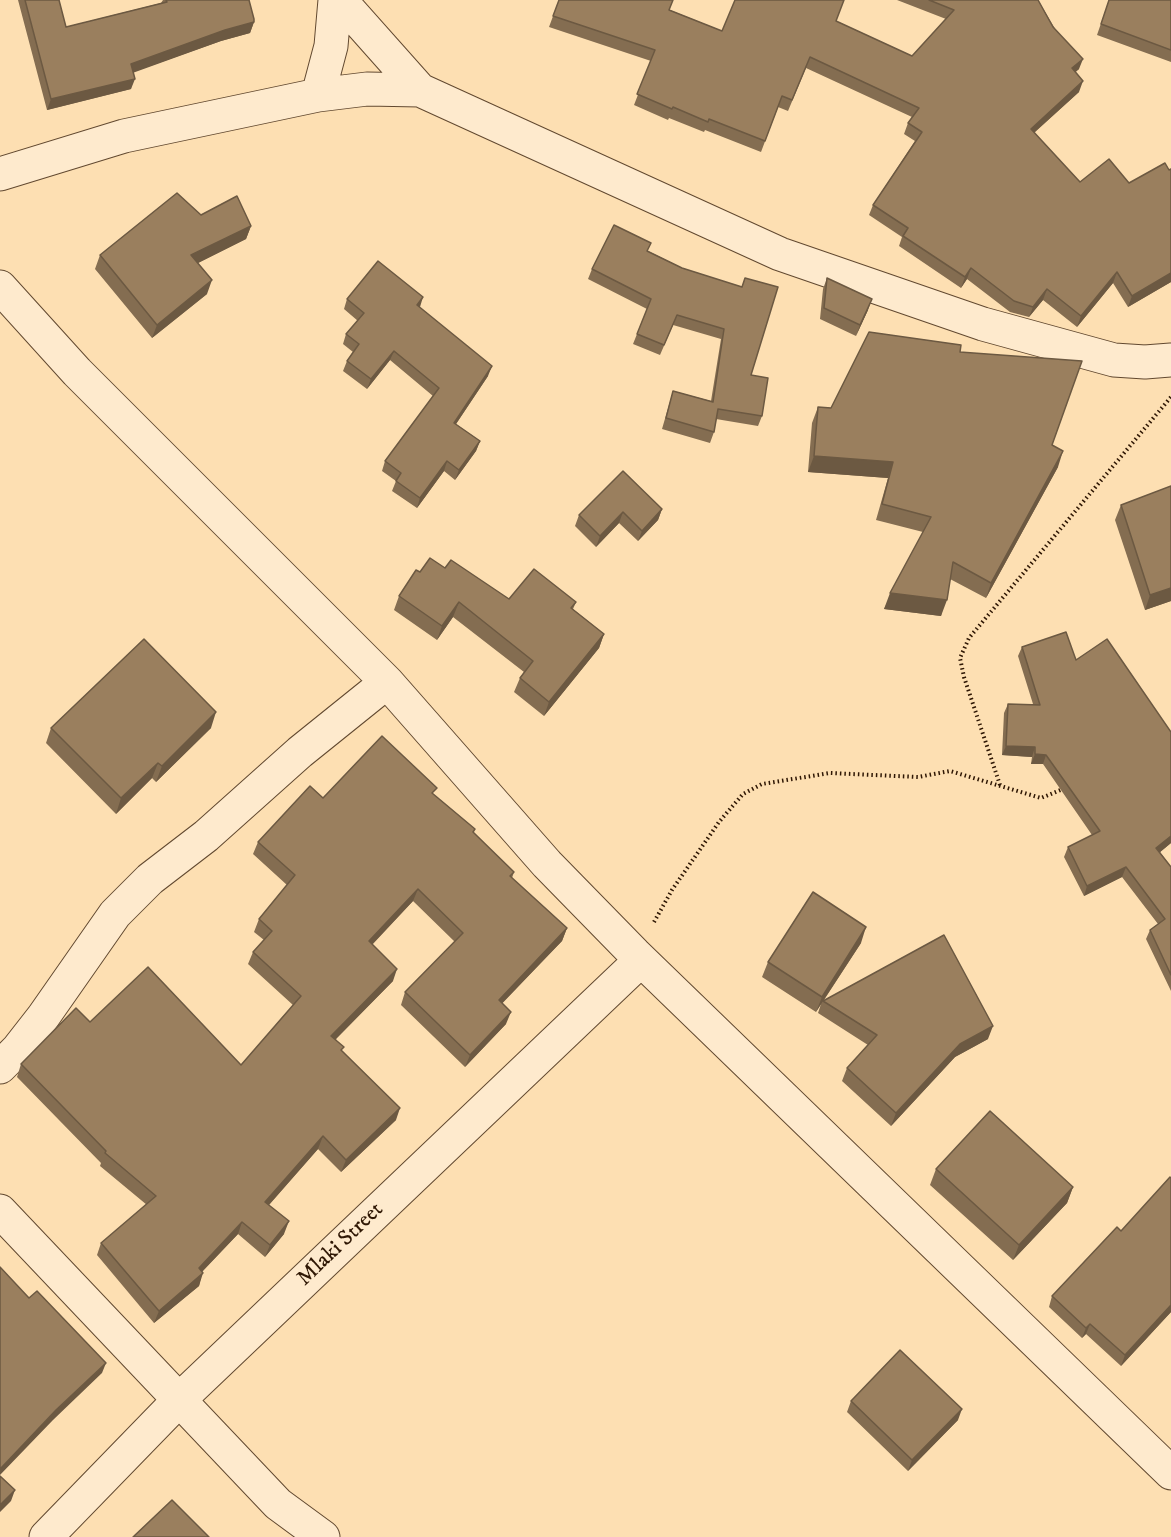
<!DOCTYPE html>
<style>
body{margin:0}
canvas{display:block;background:#fddfb2}
</style>
<canvas width="1171" height="1537"></canvas>
<script>
const g = document.querySelector('canvas').getContext('2d');
g.lineJoin = 'round';
function trace(path, color, width, dash) { g.strokeStyle = color; g.lineWidth = width; g.lineCap = dash ? 'butt' : 'round'; g.setLineDash(dash || []); g.stroke(path); }
function paint(path, color) { g.fillStyle = color; g.fill(path, 'evenodd'); }
function label(font, color, halo, rows, align = 'center') {
  g.font = font + ' "IM FELL DW Pica",serif'; g.lineWidth = 4.5; g.setLineDash([]); g.textBaseline = 'middle'; g.strokeStyle = halo; g.fillStyle = color; for (const [text, x, y, turn = 0] of rows) {
    g.save(); g.translate(x, y); g.rotate((+turn || 0) * Math.PI / 180); g.textAlign = isNaN(turn) ? turn : align; if (halo) g.strokeText(text, 0, 0); g.fillText(text, 0, 0); g.restore();
  }
}
const minor = new Path2D(`
 M340,0L420,90
 M318,95L331,46L335,0
 M0,174L124,136L318,95L367,89L420,90L780,254L983,324L1114,360L1145,362L1171,360
 M0,287L77,372L387,682L547,864L635,954L1171,1473
 M0,1067L18,1049L43,1017L115,914L150,879L206,836L300,752L387,682
 M0,1211L278,1504L323,1537
 M46,1537L180,1399L641,960`);
trace(minor, '#624930', 35);
trace(new Path2D(`
 M1000,785L964,677L960,658L969,638L1171,397
 M654,922L672,890L719,822L743,794L762,784L830,773L918,777L950,771L1041,798L1063,789`), '#2f1704', 4, [1.5, 3]);
trace(minor, '#feeacd', 33);
paint(new Path2D(`
 M18,0H59L66,27L161,3L163,0H249L254,22L250,33L221,41L133,72L131,89L47,110Z
 M559,0L670,10L722,31L836,21L912,56L946,19L897,0H1038L1079,69L1075,72L1079,92L1034,133L1080,182L1129,183L1171,169V282L1128,307L1113,283L1077,327L1043,300L1029,317L1010,312L967,279L961,288L899,246L902,237L869,215L873,205L915,141L904,134L908,123L912,117L806,68L788,111L778,107L761,152L705,130L704,132L669,118L668,120L634,105L651,61L549,27Z
 M1109,0H1171V62L1097,35Z
 M201,215L251,226L246,239L198,263L207,294L152,338L95,269L100,255Z
 M648,251L682,268L741,287L751,375L762,416L758,426L716,419L714,432L710,443L662,429L673,391L711,401L721,339L673,325L660,355L633,344L647,309L588,279L592,269Z
 M827,278L868,310L856,336L820,319L823,289Z
 M347,299L419,307L488,376L456,424L480,441L476,451L455,480L444,471L417,508L392,491L396,481L382,471L385,461L433,396L390,360L367,389L343,371L347,361L353,352L343,344L346,334L358,321L344,309Z
 M960,352L1052,445L1058,467L986,598L950,579L941,616L884,609L923,532L876,520L888,478L808,472L812,423L818,407L831,408Z
 M1171,486V601L1145,610L1115,520L1121,505Z
 M662,509L658,520L638,541L619,523L596,547L575,526L579,515Z
 M445,568L509,599L576,602L573,609L604,634L599,648L544,716L514,692L520,678L524,672L453,617L437,640L394,610L399,596L420,572Z
 M1022,647L1076,660L1171,732V843L1160,852L1171,867V991L1146,939L1150,930L1158,924L1122,877L1084,896L1064,857L1068,847L1092,835L1043,764H1031L1032,757L1002,755L1004,713L1008,704H1033L1018,656Z
 M51,728H211L156,782L152,778L116,814L46,743Z
 M434,795L514,872L512,878L567,928L562,941L502,1003L506,1024L465,1067L401,1005L405,992L455,942L413,901L372,945L393,981L336,1039L342,1052L396,1120L341,1172L318,1149L269,1205L284,1234L265,1257L238,1234L202,1272L199,1286L154,1323L97,1255L101,1243L147,1205L100,1166L101,1163L17,1077L21,1064L90,1022L241,1065L293,1005L248,964L253,952L264,940L254,932L259,919L287,885L253,854L258,842L323,798Z
 M861,943L824,1000L988,1039L955,1057L891,1126L842,1081L847,1068L868,1045L818,1013L821,1004L816,1012L762,977L768,962Z
 M936,1169L1073,1187L1067,1203L1013,1260L930,1185Z
 M1121,1231L1171,1312L1121,1366L1086,1334L1082,1338L1049,1307L1052,1296Z
 M851,1401L958,1420L908,1471L847,1412Z`), '#846d51');
paint(new Path2D(`
 M254,22L250,33L221,41L127,75L131,64L225,30Z
 M1083,59L1079,69L1068,79L1072,68Z
 M135,79L131,89L47,110L51,99Z
 M1083,81L1079,92L1027,139L1031,129Z
 M251,226L246,239L186,269L191,255Z
 M971,268L967,279L961,288L965,277Z
 M1117,272L1113,283L1077,327L1081,316Z
 M1171,273V282L1128,307L1132,296Z
 M212,280L207,294L152,338L157,325Z
 M1047,289L1043,300L1029,317L1033,307Z
 M423,297L420,307L413,315L417,305Z
 M872,299L868,310L856,336L860,325Z
 M394,351L390,360L367,389L371,379Z
 M492,366L488,376L450,433L454,423Z
 M480,441L476,451L455,480L459,470Z
 M1063,451L1058,467L986,598L991,583Z
 M814,456L893,462L888,478L808,472Z
 M447,461L444,471L417,508L420,498Z
 M662,509L658,520L638,541L642,531Z
 M623,512L619,523L596,547L600,536Z
 M1171,588V601L1145,610L1150,595Z
 M890,593L947,600L941,616L884,609Z
 M459,602L453,617L437,640L442,626Z
 M604,634L599,648L544,716L549,702Z
 M216,712L211,728L156,782L162,766Z
 M1006,746L1035,747L1032,757L1002,755Z
 M1035,754L1046,755L1043,764H1031Z
 M158,763L152,778L116,814L121,798Z
 M1171,836V843L1153,858L1156,848Z
 M1126,867L1122,877L1084,896L1087,886Z
 M418,889L413,901L364,953L369,941Z
 M866,927L861,943L823,1001L816,1012L822,997Z
 M567,928L562,941L494,1012L499,1000Z
 M397,969L393,981L327,1048L331,1036Z
 M511,1012L506,1024L465,1067L470,1055Z
 M993,1026L988,1039L955,1057L891,1126L896,1113L960,1044Z
 M400,1108L396,1120L341,1172L346,1160Z
 M323,1136L318,1149L260,1215L265,1202Z
 M1073,1187L1067,1203L1013,1260L1019,1245Z
 M289,1221L284,1234L265,1257L270,1245Z
 M242,1222L238,1234L194,1280L199,1268Z
 M203,1273L199,1286L154,1323L159,1311Z
 M1171,1305V1312L1121,1366L1125,1355Z
 M1090,1324L1086,1334L1082,1338L1086,1328Z
 M106,1363L102,1373L53,1420L0,1475V1469L56,1410Z
 M962,1409L958,1420L908,1471L912,1460Z
 M15,1490L11,1501L0,1512V1505Z`), '#6c5942');
const building = new Path2D(`
 M25,0H59L66,27L167,2L166,0H249L254,19V22L225,30L131,64L135,79L51,99Z
 M559,0H673L669,10L722,31L735,0H844L836,21L912,56L954,10L929,0H1038L1053,27L1083,59L1072,68L1083,81L1031,129L1080,182L1109,159L1129,183L1165,163L1169,170L1171,169V273L1132,296L1117,272L1081,316L1047,289L1033,307L1014,301L971,268L965,277L903,236L908,228L873,205L922,132L908,123L919,108L810,57L792,100L782,96L765,141L709,119L708,122L673,107L672,109L637,94L655,50L553,16Z
 M1109,0H1171V50L1101,24Z
 M177,193L201,215L237,196L251,226L191,255L212,280L157,325L100,255Z
 M614,225L651,243L647,251L682,268L742,287L745,278L778,287L751,375L768,378L762,416L718,409L714,432L666,418L673,391L713,402L724,329L677,315L664,345L637,334L651,299L592,269Z
 M378,261L423,297L417,305L492,366L454,423L480,441L459,470L447,461L420,498L396,481L401,473L385,461L439,388L394,351L371,379L347,361L359,344L346,334L364,313L347,299Z
 M827,278L872,299L860,325L824,308Z
 M869,332L961,345L960,352L1082,361L1052,445L1063,451L991,583L953,562L947,600L890,593L931,517L882,504L893,462L814,456L818,407L831,408Z
 M623,471L662,509L642,531L623,512L600,536L579,515Z
 M1171,486V588L1150,595L1121,505Z
 M430,558L445,568L451,560L509,599L534,569L576,602L571,608L604,634L549,702L520,678L533,661L459,602L442,626L399,596L416,570L420,572Z
 M1066,632L1076,660L1107,639L1171,732V836L1156,848L1171,867V975L1150,930L1165,919L1126,867L1087,886L1068,847L1100,831L1046,755L1035,754V747L1006,746L1008,704L1040,705L1022,647Z
 M144,639L216,712L162,766L158,763L121,798L51,728Z
 M382,736L437,788L432,793L475,829L473,832L514,872L510,876L567,928L499,1000L511,1012L470,1055L405,992L463,933L418,889L369,941L397,969L331,1036L344,1047L341,1050L400,1108L346,1160L323,1136L265,1202L289,1221L270,1245L242,1222L199,1268L203,1273L159,1311L101,1243L156,1196L105,1153L106,1151L21,1064L76,1008L90,1022L148,967L241,1065L301,996L253,952L272,931L259,919L295,875L258,842L310,786L323,798Z
 M813,892L866,927L822,997L768,962Z
 M944,935L993,1026L960,1044L896,1113L847,1068L877,1035L823,1001Z
 M990,1111L1073,1187L1019,1245L936,1169Z
 M1170,1177L1171,1178V1305L1125,1355L1090,1324L1086,1328L1052,1296L1117,1227L1121,1231Z
 M0,1267L29,1298L37,1291L106,1363L56,1410L0,1469Z
 M900,1350L962,1409L912,1460L851,1401Z
 M0,1476L15,1490L0,1505Z
 M172,1500L209,1537H133Z`);
paint(building, '#9a7f5e');
trace(building, '#6c5942', 1.5);
label('22px', '#2f1704', '#feeacd', [
 ["Mlaki Street",341,1245,-44]
]);
</script>
